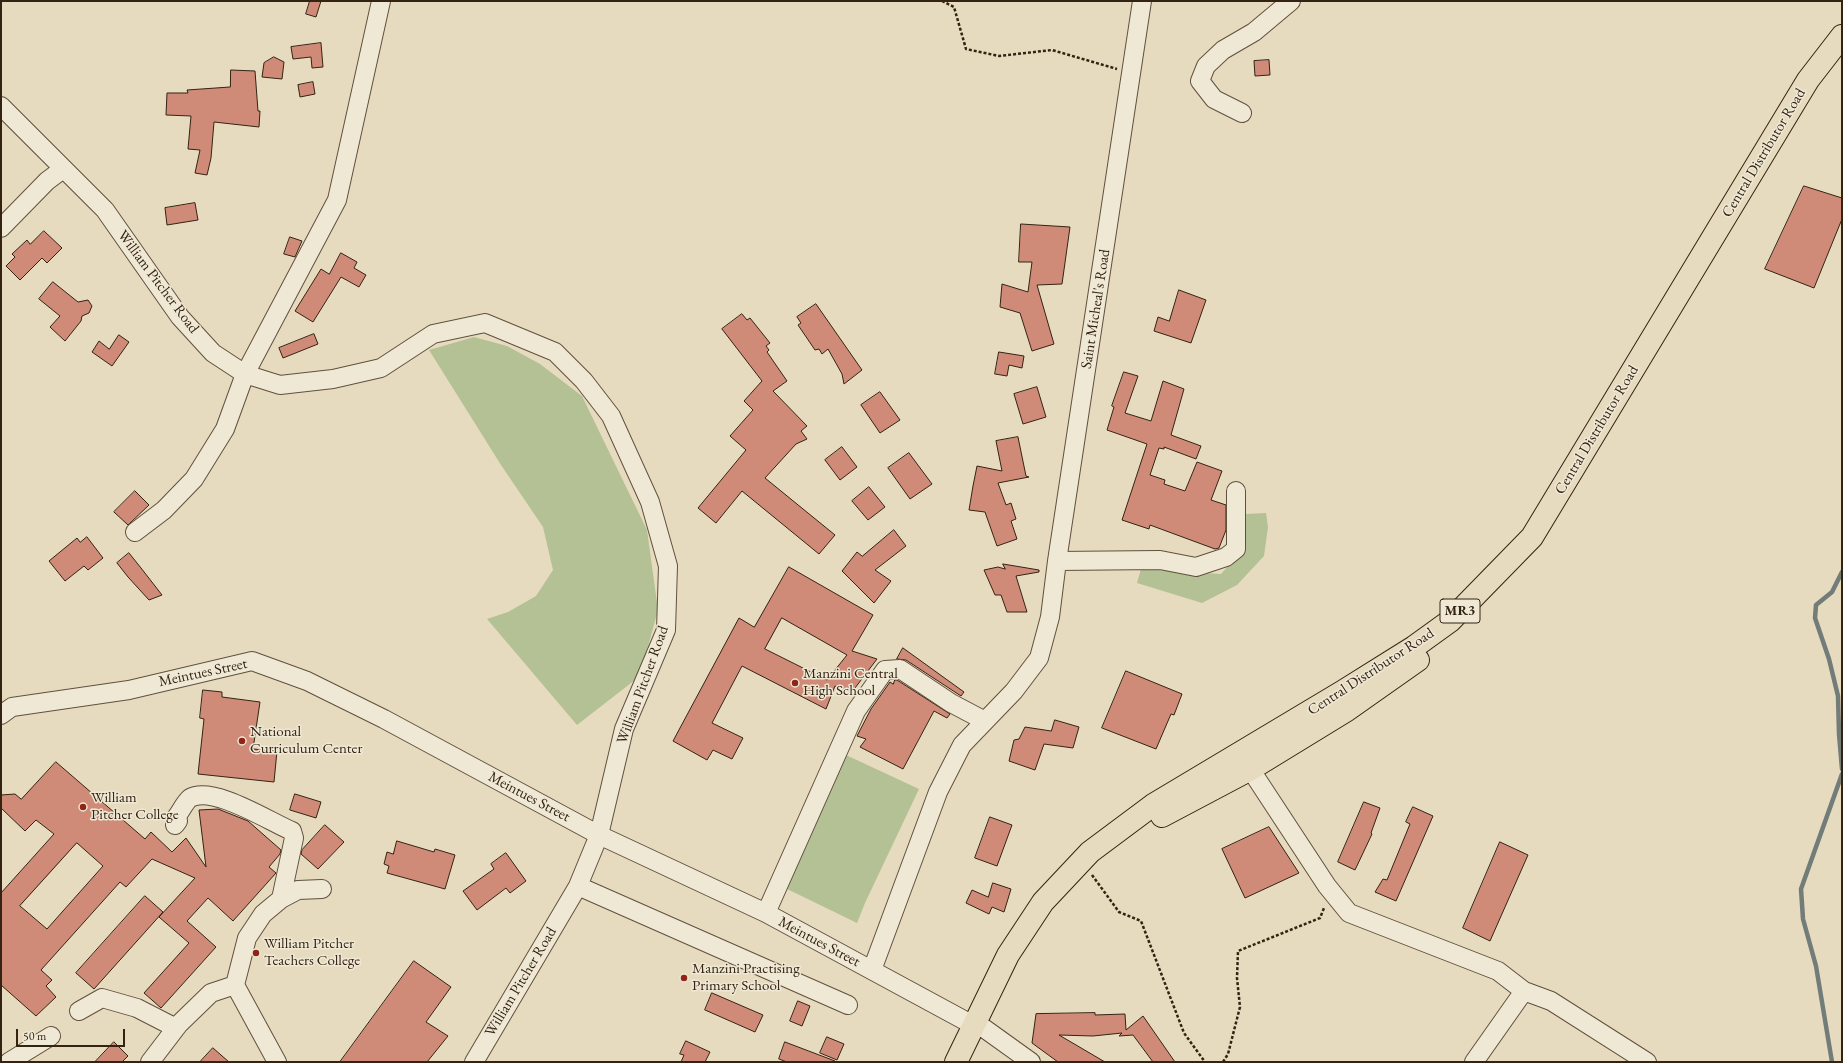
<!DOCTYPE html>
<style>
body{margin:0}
#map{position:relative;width:1843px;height:1063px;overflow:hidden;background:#e7dbbf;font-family:"EB Garamond",serif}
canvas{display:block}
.frame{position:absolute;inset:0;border:2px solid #342213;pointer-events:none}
.scale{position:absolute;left:16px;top:1029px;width:109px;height:18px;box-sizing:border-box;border:2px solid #342213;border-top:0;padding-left:5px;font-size:12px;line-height:14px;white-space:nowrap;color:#342213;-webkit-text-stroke:3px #efe8d5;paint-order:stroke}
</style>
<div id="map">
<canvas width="1843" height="1063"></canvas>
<div class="frame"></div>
<div class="scale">50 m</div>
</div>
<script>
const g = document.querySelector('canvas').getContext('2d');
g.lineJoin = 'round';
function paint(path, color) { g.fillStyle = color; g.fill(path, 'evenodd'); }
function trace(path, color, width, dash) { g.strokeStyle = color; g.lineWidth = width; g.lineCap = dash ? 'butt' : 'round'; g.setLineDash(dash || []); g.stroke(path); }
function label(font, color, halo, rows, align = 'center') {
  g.font = font + ' "EB Garamond",serif'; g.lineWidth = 3; g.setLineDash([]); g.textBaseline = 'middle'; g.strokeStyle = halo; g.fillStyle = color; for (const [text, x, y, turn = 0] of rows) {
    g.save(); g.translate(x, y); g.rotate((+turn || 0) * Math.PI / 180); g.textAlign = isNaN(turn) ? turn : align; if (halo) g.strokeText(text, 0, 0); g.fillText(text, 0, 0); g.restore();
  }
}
paint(new Path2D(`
 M474,337L507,346L540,364L582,396L647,530L658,610L640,676L577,725L487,619L508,612L536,596L553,570L543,527L501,465L429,350Z
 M1266,513L1268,527L1264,556L1237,585L1202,603L1137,583L1141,569L1221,574C1242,552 1243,544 1246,514Z
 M846,755L919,789L865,903L857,923L783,887Z`), '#b3c194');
trace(new Path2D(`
 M1842,572L1832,592L1816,605L1815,618L1829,659L1838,696L1839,734L1842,769
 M1832,1062L1816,966L1803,919L1801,889L1842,774`), '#727c79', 4.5);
const building = new Path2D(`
 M310,1H321L316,17L306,14Z
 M321,43L323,67L312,68L311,57L293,59L291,47Z
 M274,57L284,62L282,79L262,77L264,63Z
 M1269,60L1270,75L1255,76L1254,61Z
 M231,70L255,71L258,111H260L259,127L214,122L211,158L207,175L195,173L200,150L188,149L191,116L166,115L167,93H188L187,90L230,87Z
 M313,82L315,94L300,97L298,85Z
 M1804,186L1842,198V219L1814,288L1765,269Z
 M195,203L198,220L167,225L165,208Z
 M1021,224L1070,227L1062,284L1037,285L1054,344L1032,351L1020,313L1000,307L1002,284L1028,292L1032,262H1019Z
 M44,231L62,248L47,263L42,258L20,280L6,266L15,257L12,254L27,240L30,244Z
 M290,237L302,241L295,257L284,254Z
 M341,253L357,262L354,268L366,275L359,287L341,277L313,322L295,311L321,269L329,274Z
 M53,282L78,302L88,300L92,306L89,313L82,316L81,321L65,341L50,327L60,316L39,299Z
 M1179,290L1206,300L1191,343L1154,331L1158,317L1169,321Z
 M816,304L862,370L844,384L842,374L828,349L822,354L819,349L815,350L798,325L801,323L797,317Z
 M742,314L747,320L750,318L770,343L766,346L769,350L767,352L787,381L773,391L807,426L801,431L807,439L796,444L765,478L835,535L819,554L742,491L716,523L698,508L746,450L730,436L753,410L744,401L762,381L722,329Z
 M314,334L318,344L283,358L279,348Z
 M119,335L129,342L112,366L92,352L99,341L109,349Z
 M999,352L1024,356L1022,368L1009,365L1007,376L995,374Z
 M1124,372L1138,376L1125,413L1151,421L1163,381L1184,389L1171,435L1201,446L1196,459L1164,447V449L1159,448L1150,475L1165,480L1164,484L1185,491L1197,462L1222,471L1211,500L1226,505V530L1219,548L1215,549L1150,525L1149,529L1122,520L1147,444L1107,430L1114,407L1112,406Z
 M1037,387L1046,417L1023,424L1014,394Z
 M880,392L900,420L880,433L861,405Z
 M1018,437L1026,476L1029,477L998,483L1006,505L1011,503L1016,519L1011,521L1017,539L997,546L985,512L969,510L973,486L977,466L1002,471L996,441Z
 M842,447L857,467L840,480L825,460Z
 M909,453L932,484L910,499L888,468Z
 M869,487L885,507L868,520L852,501Z
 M135,491L149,505L128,525L114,512Z
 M894,530L906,546L875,570L891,581L874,603L842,571L857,552L862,556Z
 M87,537L103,558L88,570L84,566L65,581L49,561L77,538L80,542Z
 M129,553L141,568L162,595L149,600L128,577L117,563Z
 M1003,564L1039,570V572L1016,576L1027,612H1007L1001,595H995L984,570L998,567L1005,569Z
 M789,567L873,615L852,651L877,659L852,692L835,686L826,709L742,666L712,723L743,738L732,759L713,750L707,760L673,741L739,618L754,627ZM782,618L847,655L827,680L765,649Z
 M903,648L964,692L961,696L906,660L897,659Z
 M1126,671L1182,694L1174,715L1171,714L1156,749L1102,728Z
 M895,680H897L950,714L947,718L934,711L903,769L860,747L866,739L857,736L871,709L890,682L893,684Z
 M203,690L222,692V697L260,702L253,749L277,751L274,782L198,774L204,719L200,718Z
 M1055,720L1079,727L1073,748L1044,744L1035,770L1009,761L1014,740L1019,739L1025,727L1051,731Z
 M56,762L145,839L151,832L172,852L186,838L206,867L199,810L218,809L248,821L281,850L280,854L269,867L276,873L233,921L208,898L187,921L216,947L161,1008L144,993L189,943L159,917L195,878L152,859L126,887L120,882L41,970L52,980L46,986L56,997L36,1016L1,985V893L54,834L36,820L25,831L1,808V795L15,794L21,799ZM77,843L103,866L47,929L20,906Z
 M295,794L321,802L316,818L290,810Z
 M1364,802L1380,808L1371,833L1372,834L1355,870L1338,862Z
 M1413,807L1433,816L1396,901L1375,892L1383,879L1387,880L1410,824L1406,822Z
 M990,817L1012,825L997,866L975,858Z
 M325,825L344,842L318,869L301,854L302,850Z
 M1269,827L1299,873L1245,898L1222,849Z
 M397,841L434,852L435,849L455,855L445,889L387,873L389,866L384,864L387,852L393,854Z
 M1500,842L1528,855L1490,941L1463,928Z
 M506,853L526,881L510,893L506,888L477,910L463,891L494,869L491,864Z
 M993,883L1011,889L1004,912L992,907L989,914L966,903L972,890L988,897Z
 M145,896L163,912L94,989L76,973Z
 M414,961L451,987L426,1022L448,1036L427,1062H340Z
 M712,993L763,1015L755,1032L705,1010Z
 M798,1001L810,1006L802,1026L790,1021Z
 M1095,1013V1015L1125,1014L1126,1030L1143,1016L1175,1062H1153L1133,1035L1119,1036L1122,1033L1093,1036L1059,1035L1105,1062H1058L1032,1043L1036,1014Z
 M827,1037L844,1044L837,1060L820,1053Z
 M686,1041L710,1052L705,1062H681L684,1055L680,1054Z
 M114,1042L128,1056L122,1062H95Z
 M785,1042L835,1061L834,1062H787L779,1059Z
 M213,1048L229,1062H200Z`);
paint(building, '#cf8b78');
trace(building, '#342213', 1);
const minor = new Path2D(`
 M1,106L105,210L180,317L213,353L245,374L280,385L333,379L381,368L433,334L485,323L555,352L584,381L611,416L650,502L668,566L666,630L624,729L599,835L578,886L474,1062
 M1242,113L1214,99L1200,81L1206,66L1223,50L1254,32L1291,1
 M1,228L47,181L63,169
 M135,532L164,510L194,479L225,429L245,374L337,200L381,1
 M1057,561L1160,560L1196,567L1226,557L1236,549V491
 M1,715L12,707L129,690L252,661L307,681L384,719L599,835L766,913L973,1025L985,1029L1031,1062
 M1243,758L1327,886L1349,913L1498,971L1524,991L1551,1001L1647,1062
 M175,825L178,821L177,816C181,811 185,802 190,798C213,785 270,822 292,831L294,838L281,899
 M578,886L848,1005
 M766,913L856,711L885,670L900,669L951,703L985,721
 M872,970L938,792L962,745L1014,691L1039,658L1050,617L1057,561L1142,1
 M79,1011L102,998L137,1008L176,1028
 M9,1062L51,1036
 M150,1062L179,1024L211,993L235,985
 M277,1062L235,985L247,938L263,914L281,899L298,890L322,889
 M1474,1062L1524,991`);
const highway = new Path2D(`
 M1162,816L1249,770L1347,710L1418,660
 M956,1062L1008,955L1043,902L1090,852L1153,805L1342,692L1414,647L1450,621L1532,537L1808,80L1842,36`);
trace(minor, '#61503e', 20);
trace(highway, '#342213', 24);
trace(new Path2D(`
 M942,1L954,7L966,49L999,56L1052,50L1117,69
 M1092,875L1119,912L1141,921L1184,1033L1205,1062
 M1223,1062L1228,1054L1240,1007L1237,978L1238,951L1320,918L1324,908`), '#342213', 2.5, [3, 2]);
trace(minor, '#efe8d5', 18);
trace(highway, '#e7dbbf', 22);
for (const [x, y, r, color] of [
 [795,683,4,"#8f2418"],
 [242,741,4,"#8f2418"],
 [83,807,4,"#8f2418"],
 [256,953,4,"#8f2418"],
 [684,978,4,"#8f2418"]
]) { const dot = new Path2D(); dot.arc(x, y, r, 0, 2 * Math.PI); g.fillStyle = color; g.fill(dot); trace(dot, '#efe8d5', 1.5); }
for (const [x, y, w] of [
 [1460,611,40]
]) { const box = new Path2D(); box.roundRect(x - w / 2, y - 12, w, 24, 3); g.fillStyle = '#efe8d5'; g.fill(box); trace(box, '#342213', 1); }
label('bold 14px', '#342213', null, [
 ["MR3",1460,611]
]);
label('15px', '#342213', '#efe8d5', [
 ["Central Distributor Road",1764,153,-59],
 ["William Pitcher Road",158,282,53],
 ["Saint Micheal's Road",1096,309,-81],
 ["Central Distributor Road",1597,430,-59],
 ["Central Distributor Road",1371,672,-33],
 ["Meintues Street",203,673,-12],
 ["William Pitcher Road",643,685,-70],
 ["Meintues Street",529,797,28],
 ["Meintues Street",819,942,28],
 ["William Pitcher Road",521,982,-59]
]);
label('15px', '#342213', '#efe8d5', [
 ["Manzini Central",803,674],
 ["High School",803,691],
 ["National",250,732],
 ["Curriculum Center",250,749],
 ["William",91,798],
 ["Pitcher College",91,815],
 ["William Pitcher",264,944],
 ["Teachers College",264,961],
 ["Manzini Practising",692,969],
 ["Primary School",692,986]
], 'left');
</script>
